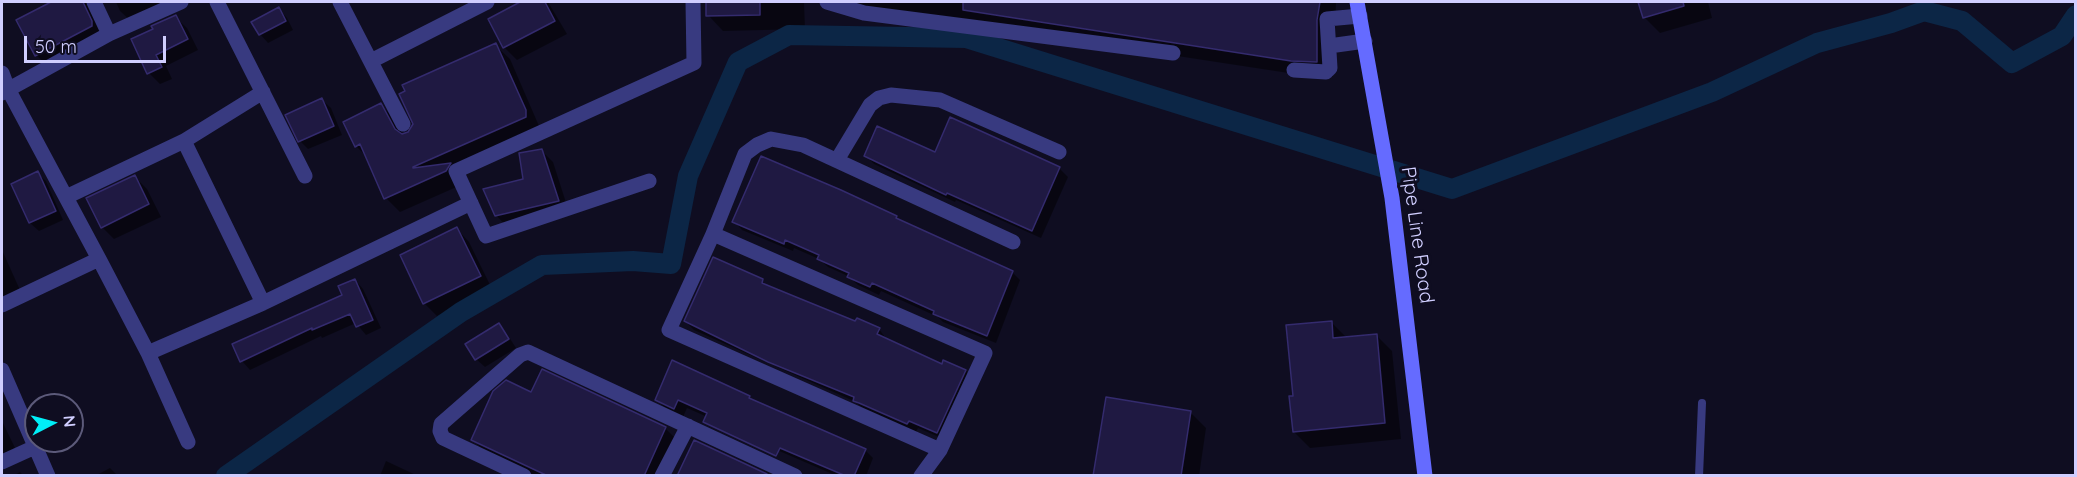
<!DOCTYPE html>
<style>
body{margin:0}
#map{position:relative;width:2077px;height:477px;overflow:hidden;background:#0f0d21;font-family:Quicksand,sans-serif}
canvas{display:block}
.frame{position:absolute;inset:0;border:3px solid #d0ceff;pointer-events:none}
.north{position:absolute;left:24px;top:393px;width:60px;height:60px;box-sizing:border-box;background:#0f0d21;border:2px solid #5c5a7a;border-radius:50%;rotate:84deg;font-size:16px;font-weight:700;line-height:24px;text-align:center;color:#d0ceff}
.north::after{content:'';display:block;margin:auto;width:21px;height:27px;background:#00eff8;clip-path:polygon(50% 0,100% 100%,50% 72%,0 100%)}
.scale{position:absolute;left:24px;top:36px;width:142px;height:27px;box-sizing:border-box;border:3px solid #d0ceff;border-top:0;padding-left:8px;font-size:18px;line-height:21px;white-space:nowrap;color:#d0ceff;-webkit-text-stroke:4px #0f0d21;paint-order:stroke}
</style>
<div id="map">
<canvas width="2077" height="477"></canvas>
<div class="frame"></div>
<div class="north">N</div>
<div class="scale">50 m</div>
</div>
<script>
const g = document.querySelector('canvas').getContext('2d');
g.lineJoin = 'round';
function paint(path, color) { g.fillStyle = color; g.fill(path, 'evenodd'); }
function trace(path, color, width, dash) { g.strokeStyle = color; g.lineWidth = width; g.lineCap = dash ? 'butt' : 'round'; g.setLineDash(dash || []); g.stroke(path); }
function label(font, color, halo, rows, align = 'center') {
  g.font = font + ' Quicksand,sans-serif'; g.lineWidth = 6; g.setLineDash([]); g.textBaseline = 'middle'; g.strokeStyle = halo; g.fillStyle = color; for (const [text, x, y, turn = 0] of rows) {
    g.save(); g.translate(x, y); g.rotate((+turn || 0) * Math.PI / 180); g.textAlign = isNaN(turn) ? turn : align; if (halo) g.strokeText(text, 0, 0); g.fillText(text, 0, 0); g.restore();
  }
}
paint(new Path2D(`
 M54,2H87L104,35L49,67L36,55L18,20Z
 M116,2H186L133,23L120,11Z
 M523,2H548L567,34L517,60L504,47L490,19Z
 M708,2H802L804,3L805,29L723,31L708,15Z
 M841,2H1336L1335,30L1333,36V77L1308,76L844,5Z
 M1640,2H1708L1712,18L1660,33L1644,17Z
 M279,9L287,18L293,30L268,43L260,34Z
 M175,17L187,28L198,50L166,66L172,79L160,84L149,73L133,40Z
 M495,45L510,59L539,126L455,168L461,185L400,212L386,198L367,157L356,146L381,105L395,119L403,135L409,134Z
 M322,100L331,108L342,135L308,149L300,141Z
 M542,151L553,162L569,212L507,227L496,215L525,181Z
 M936,154L1059,168L1068,177L1041,238L956,200L955,202L874,164L866,156Z
 M37,173L46,181L63,220L39,231L30,223L13,184Z
 M135,177L147,189L161,217L114,239L102,227Z
 M896,217L900,221L1012,272L1020,280L996,343L943,322L938,317L881,291L879,295L858,285L848,276L828,267L819,259L794,248L793,251L742,230L734,221Z
 M457,229L469,242L492,289L437,316L424,303Z
 M2,250L20,290L2,298Z
 M355,280L363,289L381,328L366,335L356,323L322,338L321,336L250,370L242,361L234,344L344,296Z
 M762,281L769,287L856,323L879,329L887,340L942,366L944,362L966,371L974,380L946,440L918,428L916,432L863,409L856,402L694,330L685,321Z
 M1331,322L1347,338L1376,335L1392,351L1401,439L1310,448L1294,432L1295,397Z
 M499,325L507,334L516,348L485,367L476,359Z
 M532,394L665,428L681,444L667,476H531L489,456L473,440Z
 M749,397L754,402L865,450L873,458L866,476H837L717,424L712,419L687,408L683,417L665,408L657,400Z
 M1190,412L1206,428L1199,476H1095Z
 M2,421L16,450L2,457Z
 M386,461L418,476H380Z
 M110,468L118,476H95Z
 M20,472L24,476H13Z`), '#0007');
trace(new Path2D(`
 M226,476L461,312L542,265L633,261L671,264L688,176L738,62L789,35L966,38L1452,189L1712,92L1817,43L1891,23L1924,11L1962,21L2012,63L2062,36L2076,15`), '#0c2646', 20);
const building = new Path2D(`
 M51,2H83L92,21V26L35,56L16,20Z
 M520,2H545L555,21L503,48L488,19Z
 M706,2H760V15L706,16Z
 M963,2H1320L1317,20V62L1291,61L963,10Z
 M1638,2H1683L1684,6L1643,18Z
 M279,7L286,21L259,35L251,22Z
 M176,15L188,39L156,55L162,67L147,74L131,39L153,29L151,26Z
 M496,43L526,110V117L413,167V168L451,163L446,171L384,199L360,144L355,147L343,122L381,103L395,129L402,134L408,132L413,124L399,94L405,91L402,85Z
 M322,98L334,126L298,142L285,115Z
 M950,117L1060,167L1032,231L947,193L946,195L864,156L877,126L935,152Z
 M542,149L559,201L495,216L483,189L523,179L519,153Z
 M761,156L841,190L897,216L896,218L1013,271L987,336L933,314L934,311L872,283L870,287L847,277L849,273L817,259L819,255L785,240L784,244L732,222Z
 M38,171L56,211L29,223L11,184Z
 M135,175L149,204L101,228L86,198Z
 M457,227L481,276L423,304L400,255Z
 M713,257L763,279L762,283L796,297L855,321L857,318L880,328L877,334L942,364L943,360L966,370L937,433L909,421L907,424L859,403L853,401L854,397L768,362L684,321Z
 M355,279L373,320L356,327L350,314L312,330V328L240,362L232,344L342,295L338,286Z
 M1332,321L1333,338L1377,334L1385,423L1293,432L1289,396H1293L1286,325Z
 M499,323L509,339L475,360L465,344Z
 M672,360L750,396L749,398L866,449L854,476H846L780,448L776,456L703,422L707,413L678,400L674,409L655,400Z
 M542,369L666,427L644,476H548L471,440L493,391L506,380L531,392Z
 M1106,397L1191,411L1181,476H1093Z
 M694,440L767,474L766,476H677Z`);
paint(building, '#1f1942');
trace(building, '#342b6e', 1.5);
trace(new Path2D(`
 M1699,476L1702,403`), '#383a80', 8);
trace(new Path2D(`
 M217,2L305,176
 M340,2L403,124
 M827,2L864,13L1173,53
 M109,34L181,2
 M1329,46L1365,41
 M371,61L487,2
 M1294,70L1326,72L1330,68L1327,19L1360,16
 M2,73L8,89L99,259
 M2,93L109,34L94,2
 M837,160L870,105L879,98L891,95L940,100L1059,152
 M649,181L486,236L456,171L694,63L693,2
 M66,197L184,141
 M713,234L745,154L757,145L771,139L803,145L1013,242
 M263,303L184,141L263,92
 M2,305L99,259L148,353L263,303L471,203
 M148,353L188,442
 M2,370L48,476
 M2,462L35,447
 M524,476L443,438L440,431L441,424L520,355L528,352L795,476
 M662,476L688,426
 M921,476L940,450L985,353L713,234L669,330L940,450`), '#383a80', 15);
trace(new Path2D(`
 M1357,2L1392,198L1425,476`), '#656bff', 15);
label('20px', '#d0ceff', '#0f0d21', [
 ["Pipe Line Road",1417,235,82]
]);
</script>
